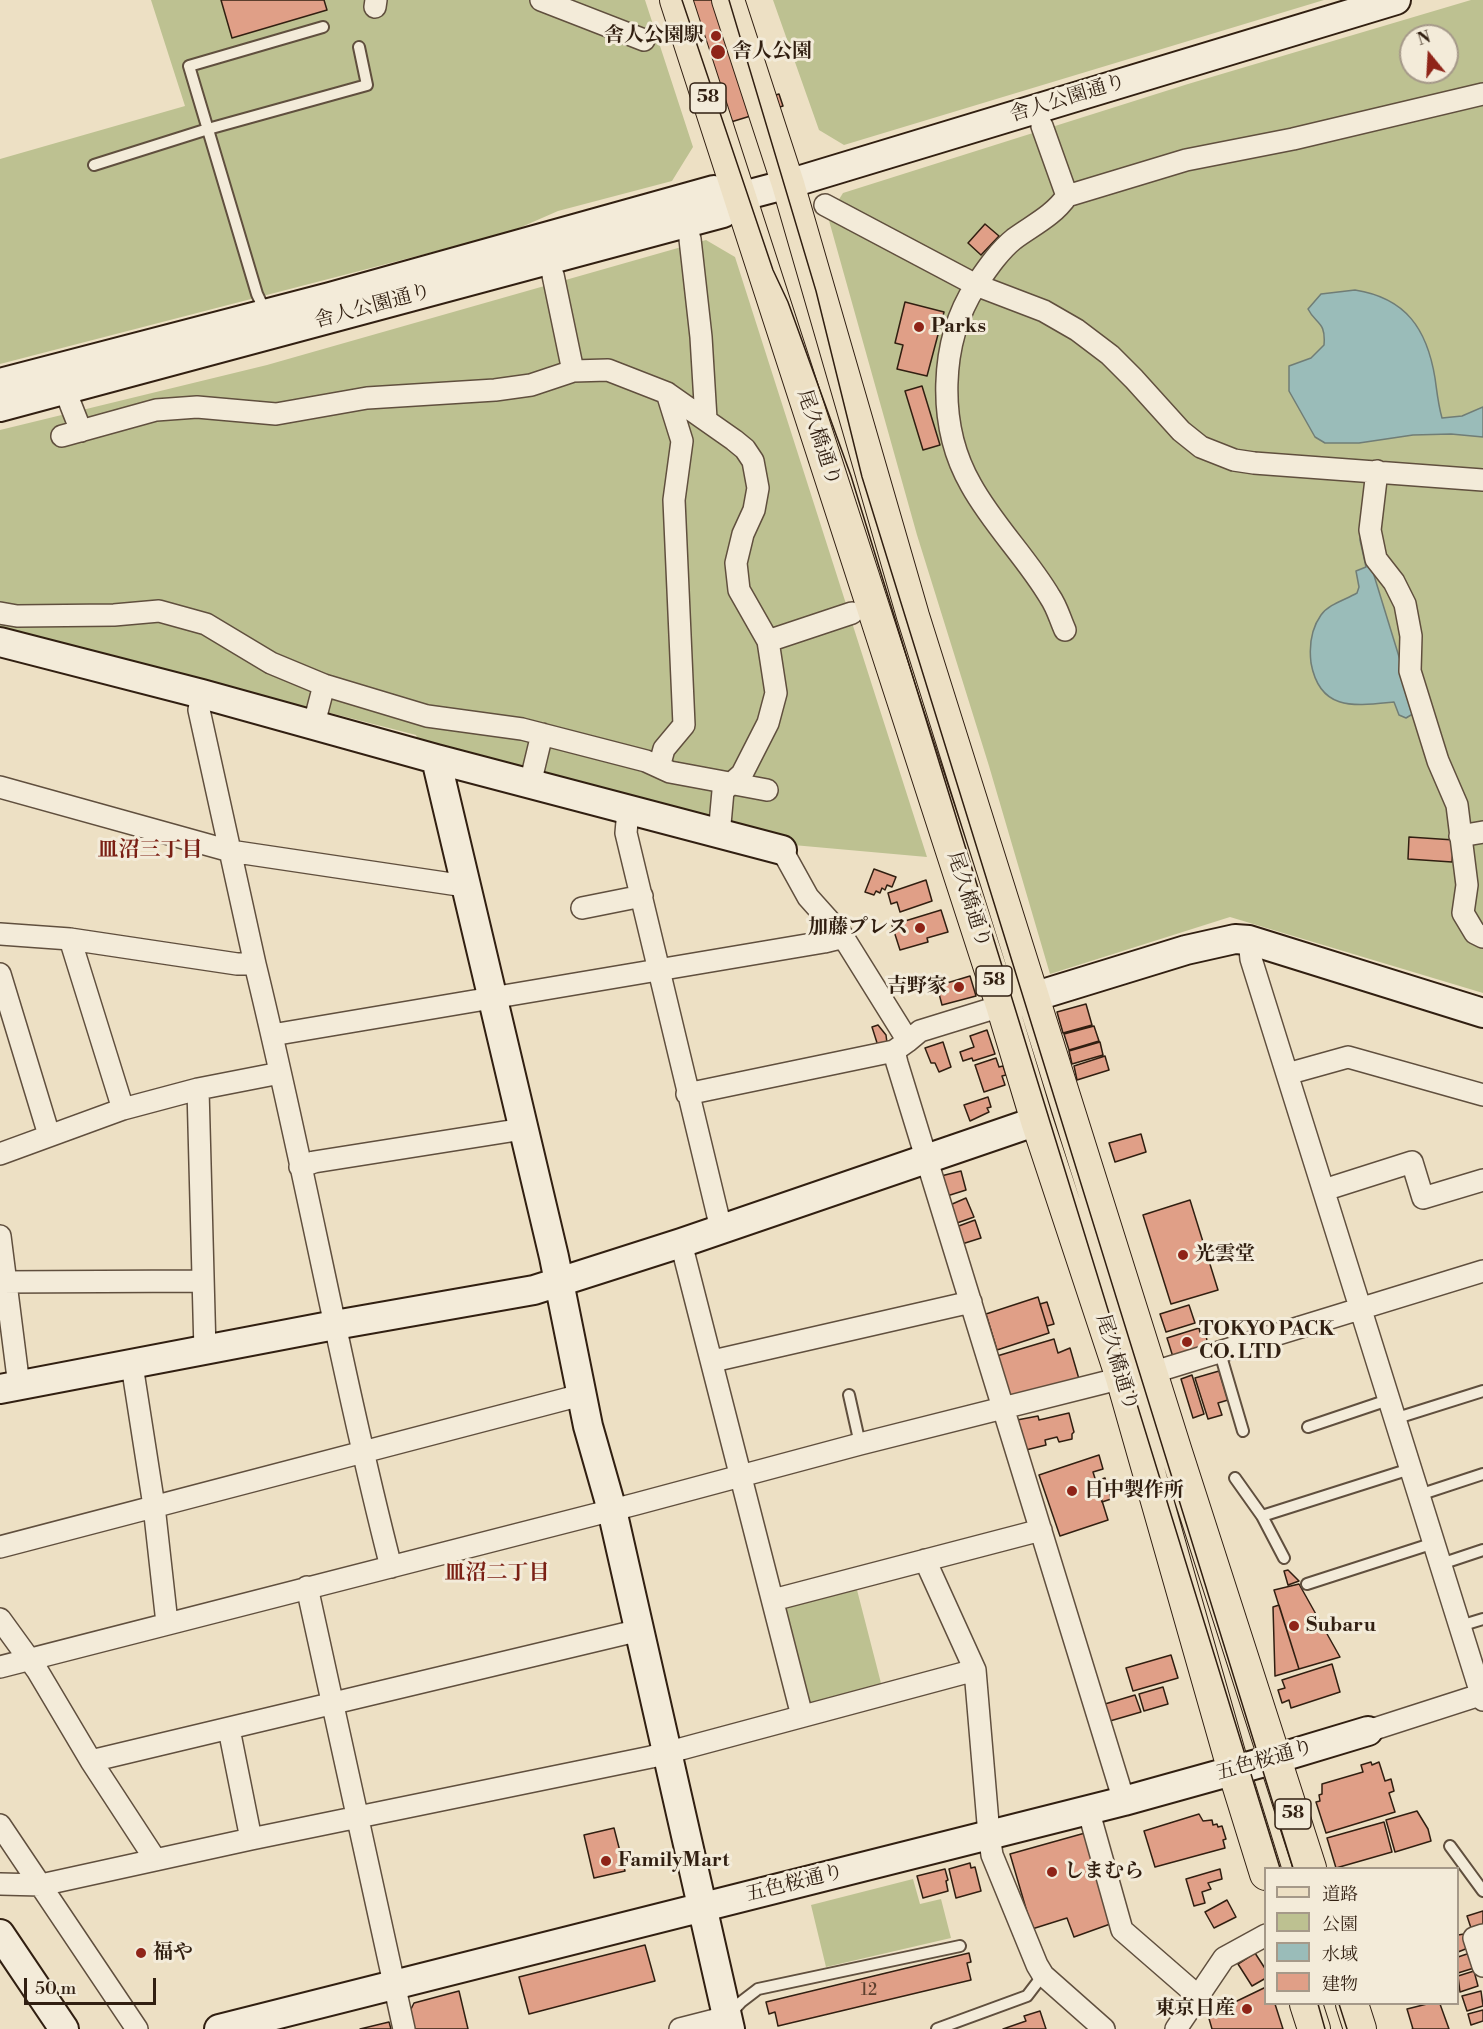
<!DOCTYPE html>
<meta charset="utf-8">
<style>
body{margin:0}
#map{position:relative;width:1483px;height:2029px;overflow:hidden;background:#ede0c4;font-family:"Libre Bodoni","Noto Serif JP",serif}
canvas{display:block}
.legend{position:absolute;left:1264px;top:1867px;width:195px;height:138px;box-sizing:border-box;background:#f3ebd9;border:2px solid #a59989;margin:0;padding:8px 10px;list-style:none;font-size:18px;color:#311f11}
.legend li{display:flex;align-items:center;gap:12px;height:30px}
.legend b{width:30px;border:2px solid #a59989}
.north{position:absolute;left:1399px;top:24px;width:60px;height:60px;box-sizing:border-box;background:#f3ebd9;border:2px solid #a59989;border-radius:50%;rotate:342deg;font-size:16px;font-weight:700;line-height:24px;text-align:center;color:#311f11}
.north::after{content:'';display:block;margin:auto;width:21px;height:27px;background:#8f2418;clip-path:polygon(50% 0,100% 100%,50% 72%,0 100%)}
.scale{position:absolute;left:24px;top:1978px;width:132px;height:27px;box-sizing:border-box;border:3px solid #311f11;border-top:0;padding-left:8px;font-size:18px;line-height:21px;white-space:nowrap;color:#311f11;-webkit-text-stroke:4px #f3ebd9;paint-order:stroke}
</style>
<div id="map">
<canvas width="1483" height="2029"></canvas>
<ul class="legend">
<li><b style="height:8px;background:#ede0c4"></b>道路</li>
<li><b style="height:16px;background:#bdc191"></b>公園</li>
<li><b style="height:16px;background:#9abcb9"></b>水域</li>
<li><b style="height:16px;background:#e09f87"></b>建物</li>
</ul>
<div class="north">N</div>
<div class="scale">50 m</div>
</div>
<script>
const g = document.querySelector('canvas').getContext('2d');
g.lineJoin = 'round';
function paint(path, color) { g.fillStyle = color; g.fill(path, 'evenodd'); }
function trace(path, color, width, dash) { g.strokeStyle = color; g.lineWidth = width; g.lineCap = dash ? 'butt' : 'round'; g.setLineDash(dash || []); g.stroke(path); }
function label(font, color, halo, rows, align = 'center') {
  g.font = font + ' "Libre Bodoni","Noto Serif JP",serif'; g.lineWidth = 6; g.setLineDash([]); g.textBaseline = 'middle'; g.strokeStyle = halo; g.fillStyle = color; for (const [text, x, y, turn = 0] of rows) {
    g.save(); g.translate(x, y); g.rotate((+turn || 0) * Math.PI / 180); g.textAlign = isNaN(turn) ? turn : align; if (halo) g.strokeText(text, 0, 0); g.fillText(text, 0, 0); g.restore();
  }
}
paint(new Path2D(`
 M151,0H645L693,147L672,181L558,211L510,232L0,364V159L185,106Z
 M773,0H1324L844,145L819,130Z
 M1471,0H1483V993L1230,917L1050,974L989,766L917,535L828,217L843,193L1188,84ZM1411,36H1447V72H1411Z
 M706,240L735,257L927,857L793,845L418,741L416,735L0,628V430L267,365Z
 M856,1586L882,1687L812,1705L805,1701L783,1614L787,1607Z
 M913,1879L920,1904L941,1899L951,1938L826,1967L811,1905Z`), '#bdc191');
const water = new Path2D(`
 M1355,290C1406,298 1427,329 1435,378C1437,392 1438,404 1442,418L1462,416L1483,407V437L1451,434L1413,435L1359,443H1325L1315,437L1289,391V366L1311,358L1324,345C1326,321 1316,325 1308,309L1321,294Z
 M1361,533L1416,712L1406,718L1399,715L1394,702C1355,706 1320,712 1311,663C1309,646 1311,629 1321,615C1329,604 1345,600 1357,593L1359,587L1356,571L1366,567L1360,540Z`);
paint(water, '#9abcb9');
trace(water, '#707d76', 1.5);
const building = new Path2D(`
 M221,0H324L327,10L232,38Z
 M671,0H738L769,97L779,94L783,106L705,130Z
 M985,224L999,236L981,255L968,243Z
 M905,302L944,312L927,376L897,369L903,345L895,343Z
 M922,386L940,445L923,450L905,391Z
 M1409,837L1454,840L1452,862L1408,859Z
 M874,869L896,877L892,887L887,885L885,890L882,888L880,893L876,891L874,895L865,892Z
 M926,880L932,901L900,912L897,902L891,904L888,893Z
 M941,910L948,932L927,938L928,942L900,950L892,925Z
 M970,976L976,996L942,1005L937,986Z
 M1086,1004L1092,1025L1063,1033L1057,1012Z
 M878,1025L886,1035L887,1043L878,1046L872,1027Z
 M1094,1026L1099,1041L1069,1050L1064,1034Z
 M987,1030L995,1054L973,1061L972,1058L963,1061L960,1052L974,1047L970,1036Z
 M943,1042L951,1067L939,1072L935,1063H931L925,1048Z
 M1100,1042L1103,1055L1072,1064L1069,1051Z
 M1105,1056L1109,1070L1077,1080L1074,1066Z
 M996,1058L999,1067L1003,1066L1006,1075L1002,1076L1005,1085L984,1092L975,1065Z
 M988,1097L991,1107L987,1108L989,1112L970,1121L964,1105Z
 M1141,1134L1146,1152L1115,1162L1109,1143Z
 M961,1171L966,1190L947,1196L941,1176Z
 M966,1198L974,1217L957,1223L950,1205Z
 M1190,1200L1218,1290L1171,1304L1143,1215Z
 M975,1220L981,1238L962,1244L956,1227Z
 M1038,1297L1049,1333L997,1350L986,1314Z
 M1047,1302L1054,1324L1047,1326L1040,1304Z
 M1189,1305L1195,1323L1166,1332L1160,1314Z
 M1199,1328L1201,1337L1206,1335L1207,1341L1203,1342L1205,1347L1173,1357L1167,1338Z
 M1054,1339L1058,1353L1070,1348L1079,1379L1010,1397L997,1356Z
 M1219,1371L1228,1400L1218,1403L1222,1415L1208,1419L1195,1378Z
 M1192,1375L1204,1414L1193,1418L1181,1379Z
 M1069,1413L1074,1432L1072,1434V1439L1059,1442L1057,1437L1045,1440L1046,1445L1026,1450L1017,1420L1038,1416L1039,1420Z
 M1099,1455L1103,1469L1093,1472L1108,1520L1060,1536L1039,1475Z
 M1105,1478L1111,1499L1102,1502L1095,1481Z
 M1288,1570L1299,1581L1288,1585L1284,1571Z
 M1299,1584L1340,1657L1299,1669L1274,1590Z
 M1279,1605L1299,1669L1275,1676L1273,1607Z
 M1171,1655L1178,1678L1133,1691L1126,1668Z
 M1332,1664L1340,1692L1291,1708L1289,1700L1282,1703L1278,1690L1285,1688L1282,1680Z
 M1163,1687L1168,1704L1144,1711L1139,1694Z
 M1135,1695L1141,1712L1110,1721L1105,1704Z
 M1371,1762L1372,1765L1379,1762L1385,1781L1391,1779L1394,1791L1389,1793L1395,1812L1326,1833L1316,1802L1320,1801L1319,1795L1322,1794V1784L1363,1772L1361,1765Z
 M1417,1811L1428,1829L1431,1841L1395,1852L1386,1820Z
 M1199,1814L1203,1821L1212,1820L1213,1825L1217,1824L1218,1827L1222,1826L1226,1839L1223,1840L1225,1848L1155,1867L1144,1831Z
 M1384,1822L1392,1852L1336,1868L1327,1838Z
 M614,1828L625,1871L594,1878L584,1835Z
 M1085,1833L1113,1923L1074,1937L1067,1918L1032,1929L1010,1854Z
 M970,1863L971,1868L975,1867L981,1891L956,1898L949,1869Z
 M945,1869L948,1880L946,1881L948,1891L923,1898L917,1876Z
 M1220,1869L1222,1879L1208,1883L1211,1889L1202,1892L1205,1903L1194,1906L1186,1879Z
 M1227,1900L1236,1917L1214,1928L1205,1912Z
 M1483,1911V1927L1472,1931L1467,1916Z
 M1464,1934L1468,1948L1458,1952V1935Z
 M645,1945L655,1981L529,2014L519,1977Z
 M969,1953L971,1962L967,1963L971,1980L778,2026L775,2012L769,2014L766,2002Z
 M1255,1953L1266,1970V1978L1252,1986L1238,1964Z
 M1470,1953L1474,1968L1458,1973V1957Z
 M1474,1971L1478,1986L1460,1992L1458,1976Z
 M1266,1987V2004H1275L1283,2029H1212L1208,2015Z
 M459,1991L468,2029H413L409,2013L414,2003Z
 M1481,1991L1483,2006L1467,2011L1462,1996Z
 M1427,2004H1440L1449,2029H1412H1413L1407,2009Z
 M1483,2010V2021L1471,2025L1468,2014Z
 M1040,2011L1046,2029H1003L1026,2021L1024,2016Z
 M389,2022L391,2029H360Z`);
paint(building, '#e09f87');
trace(building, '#311f11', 1.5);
const lane = new Path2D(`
 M94,165L208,129L367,85L359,47
 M266,313L257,294L189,66L323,27
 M1220,1353L1243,1431
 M849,1395L860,1444
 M1394,1419L1483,1391
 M1308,1427L1388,1400
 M1235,1478L1262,1516L1284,1558
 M1419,1495L1483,1474
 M1262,1516L1410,1469
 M1441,1564L1483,1550
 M1307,1584L1434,1543
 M1460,1626L1483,1619
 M1450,1846L1483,1891
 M729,2015L741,2002L758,1989L960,1946
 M937,2029L1027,1996L1043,1975`);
const street = new Path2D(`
 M541,0L644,40
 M375,7L376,0
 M1042,126L1067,196C1053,216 1033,225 1014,239C999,251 987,269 976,285C939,342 937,426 971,485C993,525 1027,558 1050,597C1057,607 1060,619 1065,630
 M1067,196L1186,160L1293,139L1483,94
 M825,205L976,285L1044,311L1077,330L1110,355L1134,379L1181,431L1201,447L1234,460L1254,463L1483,480
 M690,239L701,337L706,419
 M553,275L573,371L608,370L667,393L734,440L745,449L753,461L758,488L754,510L743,534L736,563L739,590L768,641L776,693L768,723L742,774L723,791L719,835
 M70,403L81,431
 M62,436L156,410L197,407L276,414L367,398L495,390L531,385L573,371
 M1377,471L1370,530L1376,559L1394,582L1405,604L1411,636L1410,671L1438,761L1457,805L1467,885L1463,913L1475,933L1483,937
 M0,613L17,616L114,615L159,611L206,624L271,663L324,685L427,716L522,729L646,761L670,772L767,790
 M768,641L852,613
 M202,694L199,710L255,964
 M317,712L324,685
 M659,767L664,749L684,725L674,500L682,441L667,393
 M530,784L542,734
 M0,787L230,851L465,886
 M628,810L626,833L718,1216L720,1230
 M1460,836L1483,832
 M782,850L808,897L842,935L908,1041L920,1031L1014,1002
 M582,908L642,896
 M0,934L70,939L237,964H255C304,1164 340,1367 391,1567
 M70,939L123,1109
 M1249,940L1251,959L1483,1700
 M0,974L49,1135
 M272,1035L824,942L836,939L842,935
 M908,1041L894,1051L897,1063L1124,1801
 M1287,1074L1348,1057L1483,1095
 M198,1089L205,1351
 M687,1094L894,1051
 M0,1154L123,1109L198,1089L280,1073
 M300,1167L314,1162L523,1129
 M1324,1190L1412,1162L1423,1198L1483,1180
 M0,1236L19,1386
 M681,1243L802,1716
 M0,1282L203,1281
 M713,1361L971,1302
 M132,1365L154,1506L167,1623
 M0,1547L581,1395
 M925,1560L975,1670L989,1835L992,1855L1037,1965L1043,1975L1104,2029
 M307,1587L404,2029
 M773,1600L1041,1530
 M0,1619L37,1670L91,1761L155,1859
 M0,1667L636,1504L860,1444L1122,1378L1151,1373L1483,1271
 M229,1729L251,1839
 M1368,1731L1483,1694
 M91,1761L640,1630
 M1088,1809L1122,1930L1199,1997
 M0,1825L137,2029
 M0,1884L41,1885L251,1839L651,1757L975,1670
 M1483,1935L1474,1938L1483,1966
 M680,2029L727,2017
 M1176,2029L1224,1958L1266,1935`);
const secondary = new Path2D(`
 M0,383L330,297L714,190L739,197L788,184L1396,0
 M0,407L723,213L739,197
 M0,642L202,694L436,759L782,850
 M436,759L554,1257L588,1426L612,1510L730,2029
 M1033,997L1186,950L1235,939L1249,940L1483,1013
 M0,1389L335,1325L534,1290L681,1243L1037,1121
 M0,1934L64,2029
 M219,2029L1124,1801L1275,1759L1368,1731`);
const primary = new Path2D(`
 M676,0L1002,1005L1037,1121L1122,1378L1234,1771L1266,1874
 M728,0L788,184L913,616L1176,1452L1310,1868
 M1306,2004L1314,2029
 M1352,2004L1360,2029`);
trace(lane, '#604f3e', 14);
trace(street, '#604f3e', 24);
trace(secondary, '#311f11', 32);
trace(primary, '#311f11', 34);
trace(lane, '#f3ebd9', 10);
trace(street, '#f3ebd9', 21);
trace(secondary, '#f3ebd9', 28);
trace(primary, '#ede0c4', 32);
trace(new Path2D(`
 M682,0L773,270L788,302L851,476L1280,1868
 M729,0L816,291L862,477L1293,1868
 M1318,2004L1325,2029
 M1339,2004L1347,2029`), '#311f11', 1.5);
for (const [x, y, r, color] of [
 [716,36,6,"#8f2418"],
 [718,52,8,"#8f2418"],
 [919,327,6,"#8f2418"],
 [920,928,6,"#8f2418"],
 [959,987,6,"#8f2418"],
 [1183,1255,6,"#8f2418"],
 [1187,1342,6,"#8f2418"],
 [1072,1491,6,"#8f2418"],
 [1294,1626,6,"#8f2418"],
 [606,1861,6,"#8f2418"],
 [1052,1872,6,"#8f2418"],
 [141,1953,6,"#8f2418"],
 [1247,2009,6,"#8f2418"]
]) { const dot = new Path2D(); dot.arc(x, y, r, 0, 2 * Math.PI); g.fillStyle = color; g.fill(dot); trace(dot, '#f3ebd9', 2); }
label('16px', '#5d3f2e', null, [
 ["12",869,1991]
]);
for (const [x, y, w] of [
 [708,98,36],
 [994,981,36],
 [1293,1814,36]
]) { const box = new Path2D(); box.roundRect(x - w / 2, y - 15, w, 30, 4.5); g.fillStyle = '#f3ebd9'; g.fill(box); trace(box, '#311f11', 1.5); }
label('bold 18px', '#311f11', null, [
 ["58",708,98],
 ["58",994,981],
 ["58",1293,1814]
]);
label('bold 20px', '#311f11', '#f3ebd9', [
 ["舎人公園駅",704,36,"right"],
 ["舎人公園",732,52],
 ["Parks",931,327],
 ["加藤プレス",908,928,"right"],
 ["吉野家",947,987,"right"],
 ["光雲堂",1195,1255],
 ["TOKYO PACK",1199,1330],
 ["CO. LTD",1199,1353],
 ["日中製作所",1084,1491],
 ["Subaru",1306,1626],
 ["FamilyMart",618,1861],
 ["しまむら",1064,1872],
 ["福や",153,1953],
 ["東京日産",1235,2009,"right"]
], 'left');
label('20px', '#311f11', '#f3ebd9', [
 ["舎人公園通り",1068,99,-17],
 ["舎人公園通り",373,307,-15],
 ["尾久橋通り",818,438,72],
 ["尾久橋通り",968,900,72],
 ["尾久橋通り",1116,1363,73],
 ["五色桜通り",1265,1761,-16],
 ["五色桜通り",795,1884,-14]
]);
label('bold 21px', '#7a1f14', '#f3ebd9', [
 ["皿沼三丁目",150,851],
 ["皿沼二丁目",497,1574]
]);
</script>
